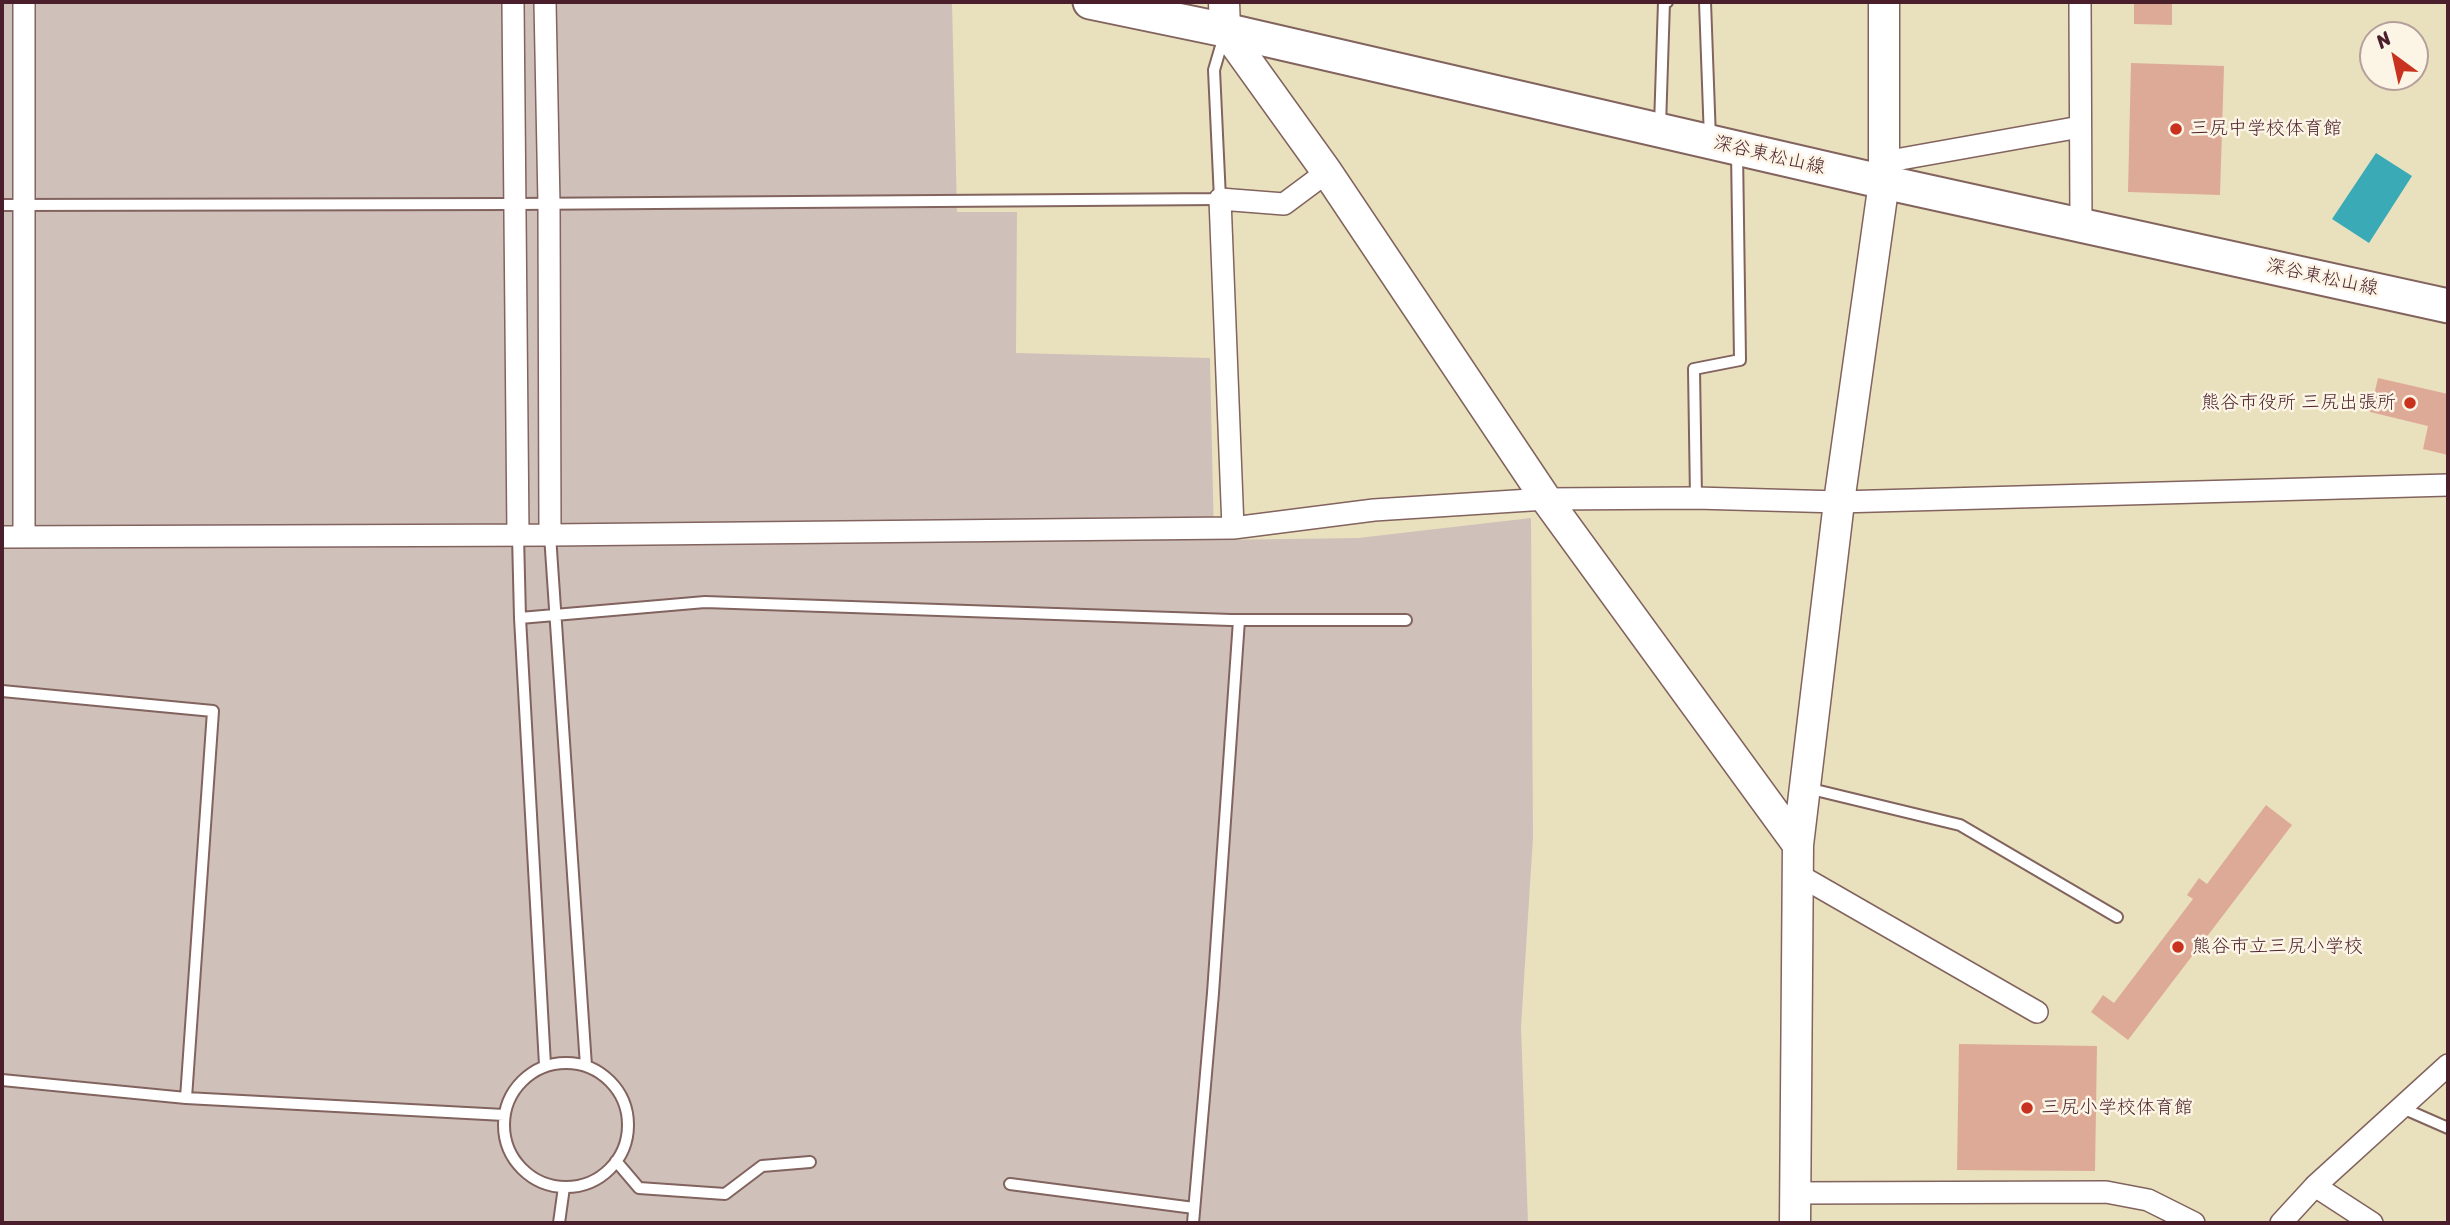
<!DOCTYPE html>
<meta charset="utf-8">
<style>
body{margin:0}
#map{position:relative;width:2450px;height:1225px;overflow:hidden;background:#e9e1bd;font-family:Sriracha,sans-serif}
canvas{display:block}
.frame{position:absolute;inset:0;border:4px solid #4a1f2b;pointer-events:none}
.north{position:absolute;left:2359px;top:21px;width:70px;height:70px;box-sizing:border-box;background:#fcf5e5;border:2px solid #b59f9b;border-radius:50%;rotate:327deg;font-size:19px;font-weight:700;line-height:28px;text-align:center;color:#4a1f2b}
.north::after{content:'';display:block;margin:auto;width:24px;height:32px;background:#c8321e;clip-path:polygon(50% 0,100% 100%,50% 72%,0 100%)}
</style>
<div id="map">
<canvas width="2450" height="1225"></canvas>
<div class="frame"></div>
<div class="north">N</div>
</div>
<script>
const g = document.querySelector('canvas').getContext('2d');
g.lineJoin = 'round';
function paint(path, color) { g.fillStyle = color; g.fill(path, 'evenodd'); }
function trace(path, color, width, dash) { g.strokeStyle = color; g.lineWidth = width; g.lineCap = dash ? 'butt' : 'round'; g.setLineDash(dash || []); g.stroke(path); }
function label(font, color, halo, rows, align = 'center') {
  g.font = font + ' Sriracha,"Klee One",sans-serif'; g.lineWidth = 5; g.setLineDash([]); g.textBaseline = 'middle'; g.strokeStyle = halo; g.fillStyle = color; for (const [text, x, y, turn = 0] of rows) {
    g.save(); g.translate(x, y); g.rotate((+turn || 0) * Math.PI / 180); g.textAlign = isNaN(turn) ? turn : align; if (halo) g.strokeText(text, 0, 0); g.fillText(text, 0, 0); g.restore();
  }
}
paint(new Path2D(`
 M2,2H952L957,212H1017L1016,353L1210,358L1214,540L1358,538L1531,518L1533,837L1521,1027L1528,1223H2Z`), '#cfc0ba');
paint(new Path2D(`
 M2376,153L2412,176L2369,243L2332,219Z`), '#3aabb6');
paint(new Path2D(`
 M2134,2H2172V25L2134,24Z
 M2131,63L2224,66L2220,195L2128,192Z
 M2378,378L2448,394V455L2423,449L2428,426L2370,412Z
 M2266,805L2292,825L2128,1040L2091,1012L2103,995L2114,1003L2193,899L2187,895L2199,878L2207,884Z
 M1959,1044L2097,1046L2095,1171L1957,1170Z`), '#ddaa98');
const lane = new Path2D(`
 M1705,2L1710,139
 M1660,126L1664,2H1667
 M2,205L515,204L1220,199L1214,70L1224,36
 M1696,498L1694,369L1740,360L1737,151
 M518,535L520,618L545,1065
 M550,535L586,1066
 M520,618L705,602L1231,620H1406
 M2,691L213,711L186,1098
 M1807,788L1960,825L2117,917
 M504 1125a62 62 0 1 1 124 0a62 62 0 1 1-124 0Z
 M2,1080L186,1098L504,1115
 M2400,1107L2448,1128
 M616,1161L639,1188L725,1194L762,1166L810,1162
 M1010,1184L1194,1208
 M559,1223L564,1187
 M1193,1223L1213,993L1239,620`);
const street = new Path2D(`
 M513,2L518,535
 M545,2L549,204L550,535
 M2080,2L2081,225
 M1884,162L2080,127
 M1233,528L1220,199L1284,204L1327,172
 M2,537L550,535L1233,528L1374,510L1546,499L1696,498L1839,502L2448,485
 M24,537V2
 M1797,874L2037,1012
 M2315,1186L2448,1065
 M1794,1193L2106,1192L2148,1200L2194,1223
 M2281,1223L2315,1186L2372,1223`);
const secondary = new Path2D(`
 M1224,2L1225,30L1327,172L1546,499L1798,845
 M1795,1223L1798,845L1839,502L1884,182V2`);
const primary = new Path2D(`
 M1090,2L1225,30L1884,182L2448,306`);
trace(lane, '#82635e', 14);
trace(street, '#82635e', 24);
trace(secondary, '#82635e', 33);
trace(primary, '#82635e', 37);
trace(lane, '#fff', 10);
trace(street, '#fff', 21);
trace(secondary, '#fff', 30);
trace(primary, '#fff', 33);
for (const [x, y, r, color] of [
 [2176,129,7,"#c8321e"],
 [2410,403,7,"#c8321e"],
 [2178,947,7,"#c8321e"],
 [2027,1108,7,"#c8321e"]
]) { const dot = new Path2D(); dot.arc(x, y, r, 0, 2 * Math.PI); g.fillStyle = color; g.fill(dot); trace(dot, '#fcf5e5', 2.5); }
label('19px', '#4a1f2b', '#fcf5e5', [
 ["三尻中学校体育館",2190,129],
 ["熊谷市役所 三尻出張所",2396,403,"right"],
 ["熊谷市立三尻小学校",2192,947],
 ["三尻小学校体育館",2041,1108]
], 'left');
label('19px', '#4a1f2b', '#fcf5e5', [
 ["深谷東松山線",1769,156,13],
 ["深谷東松山線",2322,278,12]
]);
</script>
